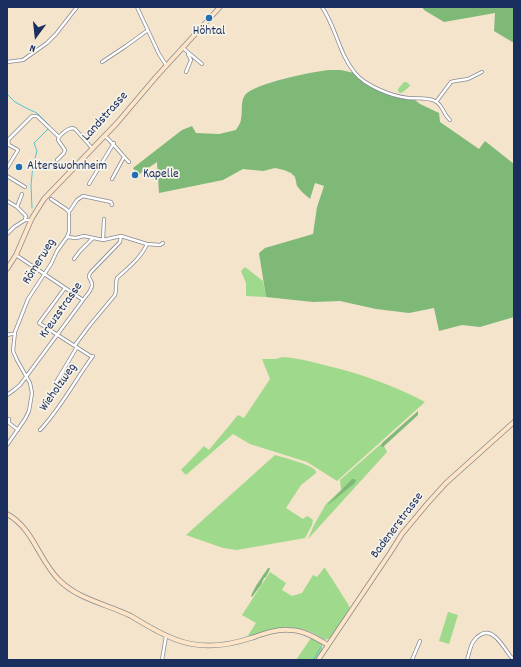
<!DOCTYPE html>
<meta charset="utf-8">
<style>
body{margin:0}
#map{position:relative;width:521px;height:667px;overflow:hidden;background:#f3e4cb;font-family:Dekko,sans-serif}
canvas{display:block}
.frame{position:absolute;inset:0;border:8px solid #1b2f5e;pointer-events:none}
.north{position:absolute;left:16px;top:16px;width:40px;height:40px;-webkit-text-stroke:3px #f7f3e8;paint-order:stroke;rotate:195deg;font-size:11px;font-weight:700;line-height:16px;text-align:center;color:#1b2f5e}
.north::after{content:'';display:block;margin:auto;width:14px;height:18px;background:#1b2f5e;clip-path:polygon(50% 0,100% 100%,50% 72%,0 100%)}
</style>
<div id="map">
<canvas width="521" height="667"></canvas>
<div class="frame"></div>
<div class="north">N</div>
</div>
<script>
const g = document.querySelector('canvas').getContext('2d');
g.lineJoin = 'round';
function paint(path, color) { g.fillStyle = color; g.fill(path, 'evenodd'); }
function trace(path, color, width, dash) { g.strokeStyle = color; g.lineWidth = width; g.lineCap = dash ? 'butt' : 'round'; g.setLineDash(dash || []); g.stroke(path); }
function label(font, color, halo, rows, align = 'center') {
  g.font = font + ' Dekko,sans-serif'; g.lineWidth = 3.5; g.setLineDash([]); g.textBaseline = 'middle'; g.strokeStyle = halo; g.fillStyle = color; for (const [text, x, y, turn = 0] of rows) {
    g.save(); g.translate(x, y); g.rotate((+turn || 0) * Math.PI / 180); g.textAlign = isNaN(turn) ? turn : align; if (halo) g.strokeText(text, 0, 0); g.fillText(text, 0, 0); g.restore();
  }
}
paint(new Path2D(`
 M404,82H406L409,84L410,86L403,92L400,93L398,91V89Z
 M245,267L263,281L266,297L246,296V283L241,271Z
 M282,357C297,358 310,361 324,365C359,373 393,385 425,402L337,481L307,462L250,444L233,434L186,475L181,470L204,446L209,450L238,415L244,418L270,379L262,359H276Z
 M381,444L384,446L387,452L308,539L314,525L326,504L341,490L340,480Z
 M275,455C282,457 312,465 315,470C316,471 316,472 316,473L301,485L286,508L303,519L307,516L309,517L313,520L312,525L305,538L237,550L223,548L186,535Z
 M324,568H325L348,604L350,608L330,638L325,640C321,638 316,634 311,632C286,623 271,630 247,637L256,623L242,615L270,572L286,583L282,590L292,596L302,593L313,575L317,577Z
 M448,612L458,615L449,644L439,641Z
 M311,638L322,644C323,651 320,655 316,660H296Z`), '#9ed98c');
paint(new Path2D(`
 M422,7H514V43L494,31L495,13L444,22L424,10Z
 M330,70H341L354,73L377,90L394,97L415,100L420,104L439,113L440,122L479,149L485,141L514,164V317L480,327L462,325L439,331L434,308L409,313L376,309L340,301L313,302L266,297L259,253L265,248L313,234L317,207L324,186L315,183L310,199L302,192L297,186L295,177L291,173L284,170L275,168L263,171L243,169L223,180L159,193L157,162L138,175L133,168L182,130L192,126L196,133L219,134L236,130C238,126 241,123 241,119C243,111 240,102 245,95C253,84 314,71 330,70Z
 M418,411V415L383,447L381,446L382,443Z
 M352,479H354L356,480L355,483L329,504H328Z
 M268,568H270C269,572 267,574 266,577L264,578L261,585L252,597L251,596C255,586 262,577 268,568Z`), '#7eb978');
trace(new Path2D(`
 M7,94L15,102L28,109L37,113L49,125L50,127
 M32,208L31,185L33,165L37,151L34,143L48,129
 M313,660L321,647`), '#57c2d2', 1);
const street = new Path2D(`
 M137,7L159,54L166,65
 M322,7C336,27 339,54 355,73C366,86 391,96 408,98C416,99 427,97 435,101C443,105 443,114 450,120
 M183,48L202,64
 M7,62L23,60L47,43L56,34L77,7
 M102,62L126,46L148,30
 M186,72L191,60L188,54
 M436,102L451,82L455,81L468,79L482,72
 M105,136C114,144 120,153 129,162
 M57,160L64,153L65,150L58,140C59,135 67,129 72,128L75,129L92,148
 M7,168L18,150L9,145L8,142L9,139L32,116H36L38,117L59,137
 M7,176L25,187
 M112,179L124,157
 M89,184L114,143
 M7,201L17,207L26,216L25,219
 M17,207L22,194
 M69,212L77,200L83,196L111,202L112,205
 M7,234L14,227L25,220H31
 M67,237L76,238L84,236L103,240L121,236L147,244L160,245L163,243
 M103,240L104,219
 M16,255L83,300
 M74,259L80,251L93,238
 M65,288L39,323L92,357
 M7,335L11,334H14
 M75,345L90,325L115,295C117,290 115,284 117,278C128,268 141,258 147,244
 M55,384L77,347
 M7,395L14,390L20,385L83,300C86,296 92,290 92,285C92,278 86,279 91,272L120,242L121,236
 M9,419V423L18,430
 M40,430C61,408 75,380 93,356
 M7,445L25,419L29,411L32,393L30,383L17,360L13,351L15,332L28,299L51,264L57,251L67,237L69,232V212L66,209L51,199
 M162,660L166,636
 M412,660L420,641
 M467,660C469,654 470,647 473,642C475,639 478,636 480,635C493,626 504,648 511,657L514,659`);
const secondary = new Path2D(`
 M7,269L16,255L32,218L44,199L117,123L156,77L220,7
 M7,514C34,529 38,559 59,580C79,600 107,604 131,616C146,625 160,634 177,640C201,649 227,646 251,638C263,634 276,629 289,630C304,630 316,638 328,645
 M318,660L390,553L402,534L427,504L446,483L514,422`);
trace(street, '#878a94', 4);
trace(secondary, '#878a94', 5.5);
trace(street, '#fff', 2.5);
trace(secondary, '#ffe4c6', 4);
for (const [x, y, r, color] of [
 [209,18,4,"#1f6fb2"],
 [19,167,4,"#1f6fb2"],
 [135,175,4,"#1f6fb2"]
]) { const dot = new Path2D(); dot.arc(x, y, r, 0, 2 * Math.PI); g.fillStyle = color; g.fill(dot); trace(dot, '#f7f3e8', 1.5); }
label('13px', '#1b2f5e', '#f7f3e8', [
 ["Höhtal",209,32,"center"],
 ["Alterswohnheim",27,167],
 ["Kapelle",143,175]
], 'left');
label('13px', '#1b2f5e', '#f7f3e8', [
 ["Landstrasse",106,117,-48],
 ["Römerweg",40,262,-58],
 ["Kreuzstrasse",62,311,-55],
 ["Wieholzweg",59,388,-55],
 ["Badenerstrasse",398,526,-53]
]);
</script>
